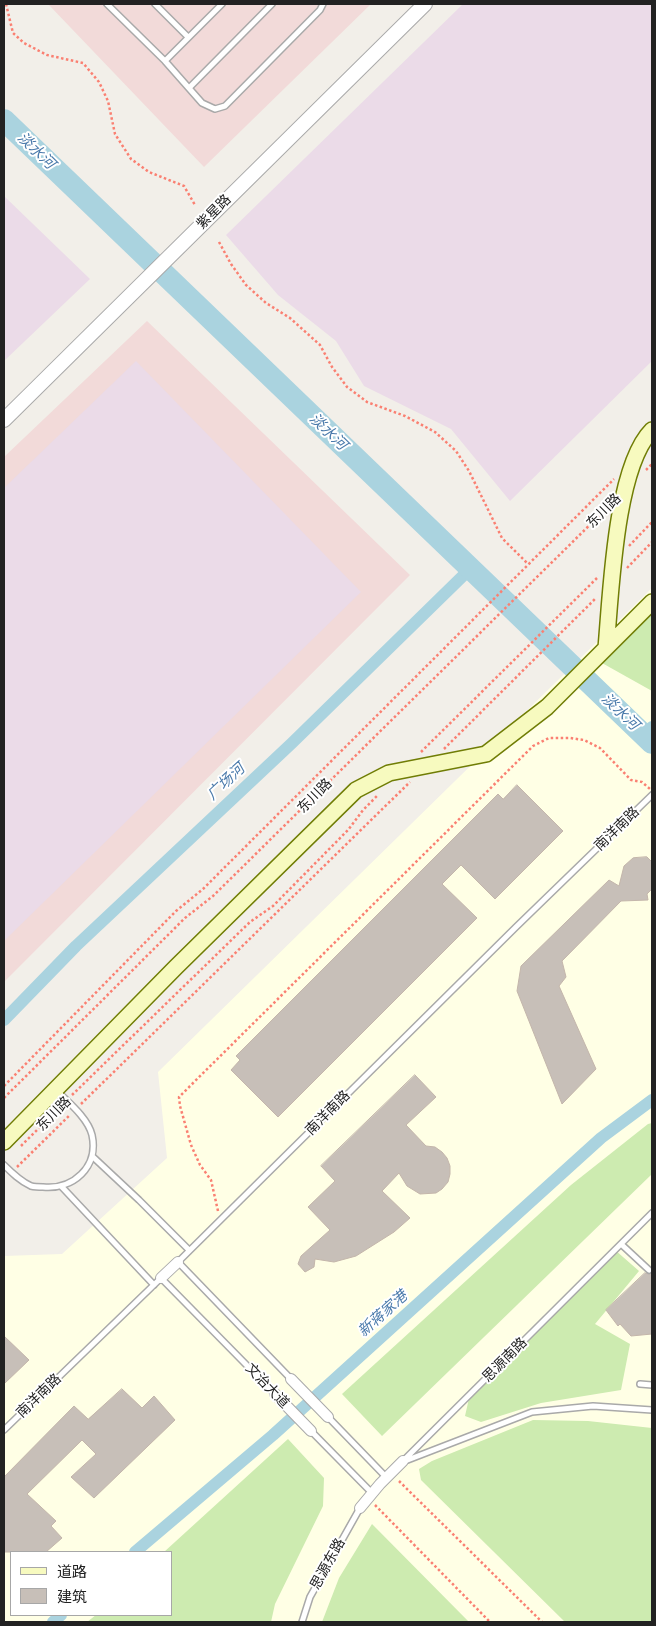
<!DOCTYPE html>
<meta charset="utf-8">
<style>
body{margin:0}
#map{position:relative;width:656px;height:1626px;overflow:hidden;background:#f2efe9;font-family:"PT Sans Narrow","Noto Sans SC",sans-serif}
canvas{display:block}
.frame{position:absolute;inset:0;border:5px solid #222;pointer-events:none}
.legend{position:absolute;left:10px;top:1551px;width:162px;height:65px;box-sizing:border-box;background:#fff;border:1px solid #a7a7a7;margin:0;padding:6px 9px;list-style:none;font-size:15px;color:#222}
.legend li{display:flex;align-items:center;gap:10px;height:25px}
.legend b{width:25px;border:1px solid #a7a7a7}
</style>
<div id="map">
<canvas width="656" height="1626"></canvas>
<div class="frame"></div>
<ul class="legend">
<li><b style="height:6px;background:#f7fabf"></b>道路</li>
<li><b style="height:14px;background:#c7bfb8"></b>建筑</li>
</ul>
</div>
<script>
const g = document.querySelector('canvas').getContext('2d');
g.lineJoin = 'round';
function paint(path, color) { g.fillStyle = color; g.fill(path, 'evenodd'); }
function trace(path, color, width, dash) { g.strokeStyle = color; g.lineWidth = width; g.lineCap = dash ? 'butt' : 'round'; g.setLineDash(dash || []); g.stroke(path); }
function label(font, color, halo, rows, align = 'center') {
  g.font = font + ' "PT Sans Narrow","Noto Sans SC",sans-serif'; g.lineWidth = 4; g.setLineDash([]); g.textBaseline = 'middle'; g.strokeStyle = halo; g.fillStyle = color; for (const [text, x, y, turn = 0] of rows) {
    g.save(); g.translate(x, y); g.rotate((+turn || 0) * Math.PI / 180); g.textAlign = isNaN(turn) ? turn : align; if (halo) g.strokeText(text, 0, 0); g.fillText(text, 0, 0); g.restore();
  }
}
paint(new Path2D(`
 M48,4H371L204,167Z
 M147,321L410,575L4,982V457Z`), '#f2dad9');
paint(new Path2D(`
 M463,4H652V361L510,501L451,429L364,386L336,341L278,295L226,235Z
 M4,196L90,279L4,361Z
 M136,361L361,592L4,941V488Z`), '#ebdbe8');
paint(new Path2D(`
 M652,588V1622H4V1256L62,1254L167,1158L158,1072ZM11,1552H171V1615H11Z`), '#ffffe5');
paint(new Path2D(`
 M652,614V691L602,663Z
 M652,1123V1174L382,1436L342,1394L571,1185L648,1124Z
 M615,1250L639,1271L595,1324L630,1344L621,1390L541,1403L481,1422L465,1416L470,1394Z
 M533,1420L588,1421L652,1428V1622H565L421,1480L419,1469L432,1461Z
 M288,1439L324,1478L323,1506L275,1604L271,1622H87L96,1615H171V1552H164Z
 M372,1524L469,1622H322L339,1578Z`), '#cdebb0');
trace(new Path2D(`
 M644,735L652,727
 M4,1020L76,946L292,743L471,568
 M135,1552L273,1435L601,1138L652,1100
 M53,1622L61,1615`), '#aad3df', 12);
trace(new Path2D(`
 M4,120L652,743`), '#aad3df', 22);
const building = new Path2D(`
 M517,785L563,831L495,899L461,865L442,884L477,918L278,1117L231,1070L240,1060L236,1056L498,794L503,799Z
 M647,857L652,862V889L647,894L648,900L621,901L562,961L566,977L559,986L596,1069L562,1104L517,991L521,966L609,880L619,886L624,866L633,858Z
 M415,1075L436,1097L406,1125L426,1146L435,1147L442,1152L447,1158L450,1166V1174L448,1182L442,1189L436,1193L420,1194L407,1186L399,1173L382,1191L410,1218L394,1232L356,1256L334,1262L315,1259L314,1267L305,1272L298,1264L301,1256L330,1230L308,1207L335,1181L321,1166Z
 M645,1273L649,1274L652,1273V1334L631,1336L620,1324L618,1326L606,1310Z
 M4,1336L29,1360L4,1384Z
 M122,1389L142,1408L154,1396L175,1420L94,1498L71,1477L96,1454L82,1440L27,1494L56,1521L51,1526L62,1538L46,1552H4V1477L74,1406L88,1419Z`);
paint(building, '#c7bfb8');
trace(building, '#c4b6ab', 1);
const service = new Path2D(`
 M107,4L165,61L202,103L215,109L225,106L320,10L323,4
 M155,4L188,37
 M165,61L222,4
 M189,88L272,4
 M92,1156L139,1200L189,1250
 M4,1165C12,1173 20,1181 31,1186C35,1187 39,1187 43,1187C73,1190 99,1167 92,1135C88,1118 68,1102 56,1090
 M61,1186L154,1285
 M621,1244L649,1270
 M291,1379L178,1262L516,927L652,795
 M640,1384L652,1385
 M328,1417L386,1477
 M4,1430L161,1278L275,1394
 M311,1431L372,1493
 M403,1461L652,1213
 M405,1461L532,1412L593,1406L652,1410
 M302,1622L310,1597L360,1508`);
const minor = new Path2D(`
 M161,1278L178,1262
 M291,1379L328,1417
 M275,1394L311,1431
 M360,1508L380,1484L403,1461`);
const tertiary = new Path2D(`
 M4,420L425,4`);
const secondary = new Path2D(`
 M606,648C611,594 615,467 652,430
 M4,1142L176,967L356,790L389,773L486,754L547,707L652,602`);
trace(service, '#a9a9a9', 8);
trace(minor, '#a9a9a9', 12);
trace(tertiary, '#a9a9a9', 16);
trace(secondary, '#707d05', 18);
trace(new Path2D(`
 M6,4L13,33L24,43L47,55L83,63L99,82L108,101L115,134L131,159L149,172L184,186L195,205
 M219,242L231,264L246,285L266,303L290,318L320,345L332,367L347,387L367,402L405,416L435,432L456,451L469,471L502,538L528,564
 M646,470L652,464
 M629,546L652,522
 M627,568L652,542
 M444,749L596,598
 M421,752L598,577
 M4,1086L176,911L203,889L614,479
 M72,1095L250,922L273,906L348,830L363,810L378,795
 M4,1098L185,918L213,896L608,507
 M81,1104L410,782
 M21,1146L61,1106
 M17,1167L70,1115
 M218,1211L211,1180L200,1165L191,1145L180,1106L179,1097L533,746L549,738H570L584,740L600,748L631,780L642,782L650,789
 M399,1481L542,1622
 M375,1505L490,1622`), '#fa8072', 2.5, [2.5, 2.5]);
trace(service, '#fff', 5);
trace(minor, '#fff', 10);
trace(tertiary, '#fff', 14);
trace(secondary, '#f7fabf', 15);
label('14px', '#222', '#fff', [
 ["紫星路",214,212,-45],
 ["东川路",604,511,-45],
 ["东川路",315,796,-45],
 ["南洋南路",617,829,-44],
 ["南洋南路",328,1113,-45],
 ["东川路",54,1114,-45],
 ["思源南路",505,1360,-45],
 ["文治大道",267,1386,46],
 ["南洋南路",39,1396,-44],
 ["思源东路",328,1564,-61]
]);
label('italic 15px', '#4a7aab', '#fff', [
 ["淡水河",36,151,44],
 ["淡水河",328,432,44],
 ["淡水河",620,712,44],
 ["广场河",226,782,-43],
 ["新蒋家港",383,1314,-42]
]);
</script>
